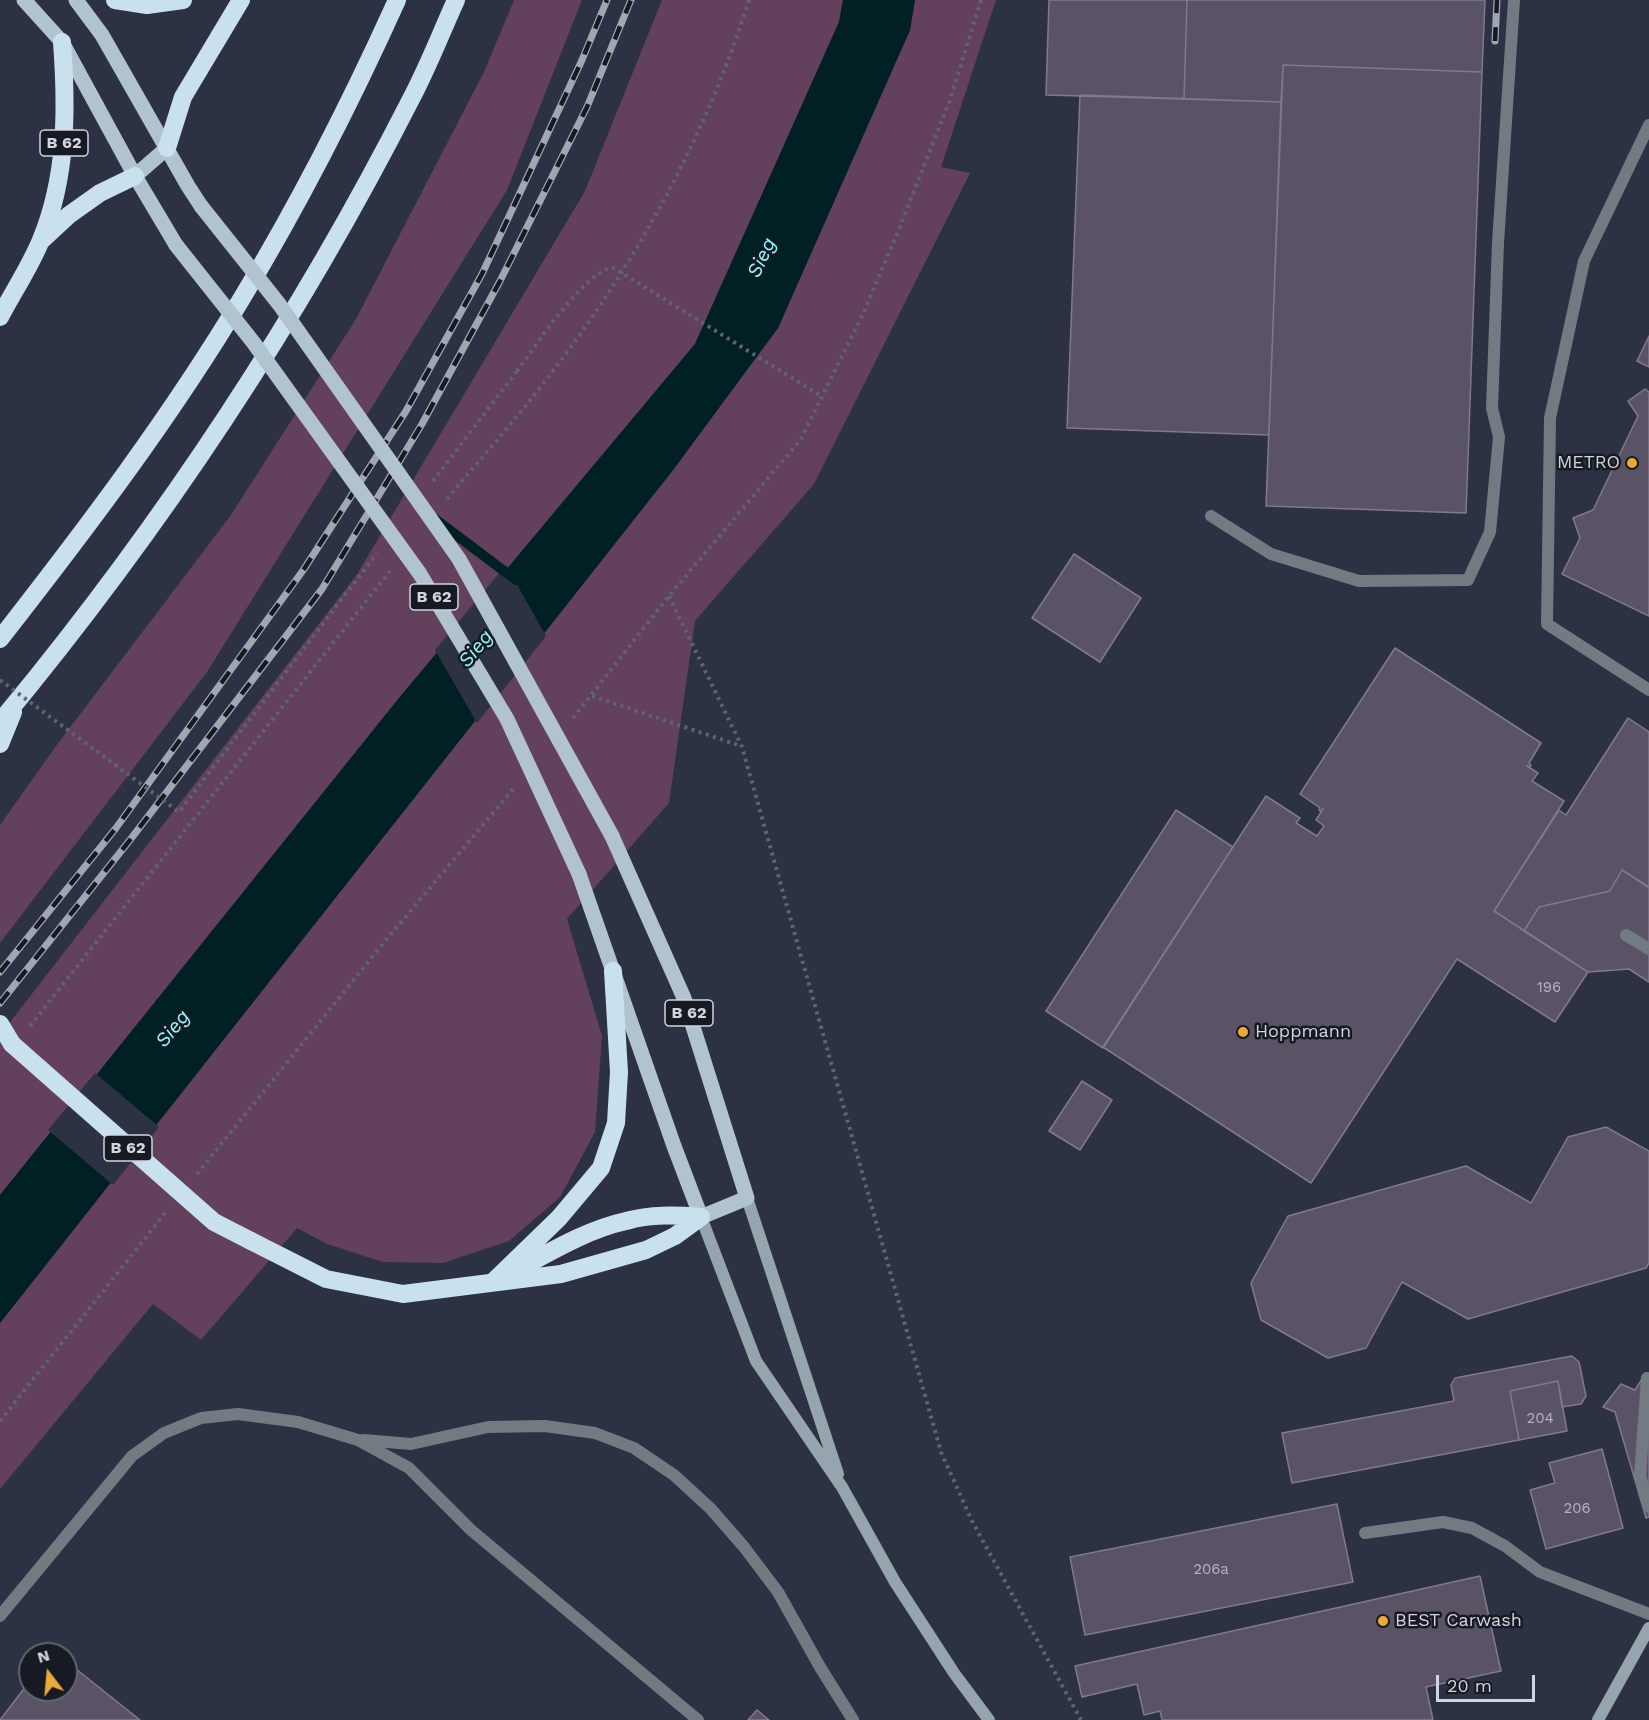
<!DOCTYPE html>
<style>
body{margin:0}
#map{position:relative;width:1649px;height:1720px;overflow:hidden;background:#2c3243;font-family:"Work Sans",sans-serif}
canvas{display:block}
.north{position:absolute;left:18px;top:1642px;width:60px;height:60px;box-sizing:border-box;background:#171a22;border:2px solid #61656e;border-radius:50%;rotate:344deg;font-size:16px;font-weight:700;line-height:24px;text-align:center;color:#d0d5df}
.north::after{content:'';display:block;margin:auto;width:21px;height:27px;background:#eba93a;clip-path:polygon(50% 0,100% 100%,50% 72%,0 100%)}
.scale{position:absolute;left:1436px;top:1675px;width:99px;height:27px;box-sizing:border-box;border:3px solid #d0d5df;border-top:0;padding-left:8px;font-size:18px;line-height:21px;white-space:nowrap;color:#d0d5df;-webkit-text-stroke:4px #171a22;paint-order:stroke}
</style>
<div id="map">
<canvas width="1649" height="1720"></canvas>
<div class="north">N</div>
<div class="scale">20 m</div>
</div>
<script>
const g = document.querySelector('canvas').getContext('2d');
g.lineJoin = 'round';
function paint(path, color) { g.fillStyle = color; g.fill(path, 'evenodd'); }
function trace(path, color, width, dash) { g.strokeStyle = color; g.lineWidth = width; g.lineCap = dash ? 'butt' : 'round'; g.setLineDash(dash || []); g.stroke(path); }
function label(font, color, halo, rows, align = 'center') {
  g.font = font + ' "Work Sans",sans-serif'; g.lineWidth = 5; g.setLineDash([]); g.textBaseline = 'middle'; g.strokeStyle = halo; g.fillStyle = color; for (const [text, x, y, turn = 0] of rows) {
    g.save(); g.translate(x, y); g.rotate((+turn || 0) * Math.PI / 180); g.textAlign = isNaN(turn) ? turn : align; if (halo) g.strokeText(text, 0, 0); g.fillText(text, 0, 0); g.restore();
  }
}
paint(new Path2D(`
 M514,0H582L507,190L207,672L0,943V825L56,746L231,515L356,319L484,72Z
 M662,0H843L839,22L695,344L399,698L0,1195V1035L356,576L585,191Z
 M915,0H996L941,167L970,173L814,484L695,621L669,803L567,919L602,1036L595,1132L560,1197L509,1241L443,1263L383,1262L327,1244L297,1228L201,1340L153,1304L0,1489V1323L673,470L778,328L910,30Z`), '#63405b');
paint(new Path2D(`
 M843,0H915L910,30L778,328L673,470L0,1323V1195L399,698L695,344L839,22Z`), '#002023');
paint(new Path2D(`
 M506,565L546,636L477,723L435,650Z
 M95,1073L159,1127L113,1185L48,1130Z`), '#2c3243');
trace(new Path2D(`
 M435,519L516,580`), '#002023', 10);
const building = new Path2D(`
 M1049,0H1187L1184,99L1046,95Z
 M1187,0H1485L1482,72L1283,65L1281,102L1184,99Z
 M1283,65L1482,72L1466,513L1266,506Z
 M1080,95L1281,102L1269,435L1067,428Z
 M1649,336V367L1637,361Z
 M1645,389L1649,392V616L1562,574L1580,538L1573,518L1593,510L1638,416L1628,401Z
 M1074,554L1141,598L1100,662L1032,618Z
 M1395,648L1541,743L1529,763L1531,765L1530,767L1527,766L1538,773L1532,781L1564,801L1494,911L1588,972L1555,1022L1457,959L1311,1183L1103,1047L1266,796L1300,818L1296,823L1317,836L1324,826L1316,820L1323,809L1321,812L1319,810L1320,808L1300,794Z
 M1628,718L1649,732V887L1622,870L1610,891L1539,907L1524,931L1494,911L1559,810L1566,815Z
 M1176,810L1233,847L1103,1048L1046,1011Z
 M1622,870L1649,888V982L1629,969L1588,972L1524,931L1539,907L1610,891Z
 M1082,1081L1112,1100L1080,1150L1049,1131Z
 M1606,1127L1649,1151V1263L1646,1268L1468,1319L1402,1282L1366,1348L1328,1358L1261,1320L1251,1283L1288,1216L1466,1166L1531,1203L1568,1137Z
 M1572,1356L1579,1362L1586,1396L1581,1404L1562,1407L1558,1381L1510,1391L1519,1440L1292,1483L1282,1433L1454,1401L1451,1385L1455,1378Z
 M1642,1379L1649,1385V1517L1646,1518L1615,1412L1603,1407L1621,1384L1635,1390Z
 M1558,1381L1567,1431L1519,1440L1510,1391Z
 M1602,1449L1623,1528L1546,1549L1530,1490L1555,1483L1549,1463Z
 M1337,1504L1353,1582L1085,1635L1070,1557Z
 M1480,1576L1501,1671L1426,1687L1433,1720H1162L1160,1711L1144,1715L1137,1684L1082,1697L1075,1666Z
 M66,1661L140,1720H0L30,1681V1690H66Z
 M757,1710L769,1720H748Z`);
paint(building, '#5a5366');
trace(building, '#81798d', 1.5);
trace(new Path2D(`
 M517,371C539,342 579,278 612,267L823,397
 M447,499C480,459 515,421 546,380C634,267 706,137 749,0
 M669,596L742,747L941,1452L972,1521L1081,1720
 M592,696L741,746
 M573,718L669,596L801,439L863,314L897,234L950,100L981,0
 M30,1026L390,571
 M197,1174L381,946L514,788
 M0,1421L166,1212`), '#5e6473', 4, [3, 4.5]);
trace(new Path2D(`
 M1649,125L1584,261L1550,418L1547,624L1649,690
 M1211,516L1271,554L1359,581L1468,580L1490,532L1499,437L1492,408L1498,243L1514,0
 M1626,935L1649,949
 M1649,1379L1647,1378L1640,1476L1649,1507
 M363,1440L411,1444L488,1427L545,1426L595,1433L634,1448L674,1475L711,1509L744,1547L778,1592L820,1667L853,1720
 M1365,1533L1443,1522L1472,1528L1505,1546L1540,1572L1649,1614
 M0,1616L132,1456L164,1433L201,1418L238,1414L298,1422L358,1440L409,1468L471,1530L698,1720`), '#727b81', 12);
trace(new Path2D(`
 M747,1198L838,1474
 M701,1217L756,1361L842,1487L895,1582L954,1673L989,1720
 M1598,1720L1649,1628`), '#95a4ad', 12);
trace(new Path2D(`
 M24,0L62,42L135,176L176,245
 M76,0L102,35L188,186L201,206
 M135,176L167,148
 M579,874L674,1146L701,1217L747,1198L684,998L612,836`), '#b1c3cf', 15);
trace(new Path2D(`
 M115,0L147,5L183,0
 M167,148L183,97L241,0
 M42,240L69,215L100,193L135,176
 M0,317C13,292 30,267 41,240C67,177 67,109 62,42
 M0,639C86,529 170,418 242,298C300,202 351,102 397,0
 M0,722C160,529 297,323 411,99C428,67 441,33 456,0
 M0,744L13,712
 M0,1024L12,1044
 M251,1241L326,1279L403,1294L561,1274L646,1250L675,1236L701,1217
 M511,1273C547,1254 585,1230 626,1221C651,1214 676,1215 701,1217
 M494,1281L559,1218L601,1168L616,1123L619,1072L613,971`), '#c9e0ee', 18);
const rail = new Path2D(`
 M1495,41L1497,0
 M0,972L116,828L304,569L406,411L482,274L582,60L607,0
 M0,1003L130,840L322,589L422,424L500,281L587,107L631,0`);
trace(rail, '#a1a6b2', 7);
trace(rail, '#171a22', 4.5, [14]);
trace(new Path2D(`
 M433,481L517,371
 M0,680L179,812L377,553`), '#5e6473', 4, [3, 4.5]);
trace(new Path2D(`
 M201,206L279,304L459,559L612,836
 M176,245L253,342L420,574L507,719L579,874`), '#b1c3cf', 15);
trace(new Path2D(`
 M12,1044L214,1222L251,1241`), '#c9e0ee', 18);
for (const [x, y, r, color] of [
 [1632,463,6,"#eba93a"],
 [1243,1032,6,"#eba93a"],
 [1383,1621,6,"#eba93a"]
]) { const dot = new Path2D(); dot.arc(x, y, r, 0, 2 * Math.PI); g.fillStyle = color; g.fill(dot); trace(dot, '#171a22', 2); }
label('15px', '#b2b4c1', null, [
 ["196",1549,988],
 ["204",1540,1419],
 ["206",1577,1509],
 ["206a",1211,1570]
]);
for (const [x, y, w] of [
 [64,143,48],
 [434,597,48],
 [689,1013,48],
 [128,1148,48]
]) { const box = new Path2D(); box.roundRect(x - w / 2, y - 13, w, 26, 4.5); g.fillStyle = '#171a22'; g.fill(box); trace(box, '#d0d5df', 1.5); }
label('bold 16px', '#d0d5df', null, [
 ["B 62",64,143],
 ["B 62",434,597],
 ["B 62",689,1013],
 ["B 62",128,1148]
]);
label('18px', '#d0d5df', '#171a22', [
 ["METRO",1620,463,"right"],
 ["Hoppmann",1255,1032],
 ["BEST Carwash",1395,1621]
], 'left');
label('italic 20px', '#90f8ff', '#171a22', [
 ["Sieg",762,258,-65],
 ["Sieg",476,649,-51],
 ["Sieg",173,1029,-51]
]);
</script>
